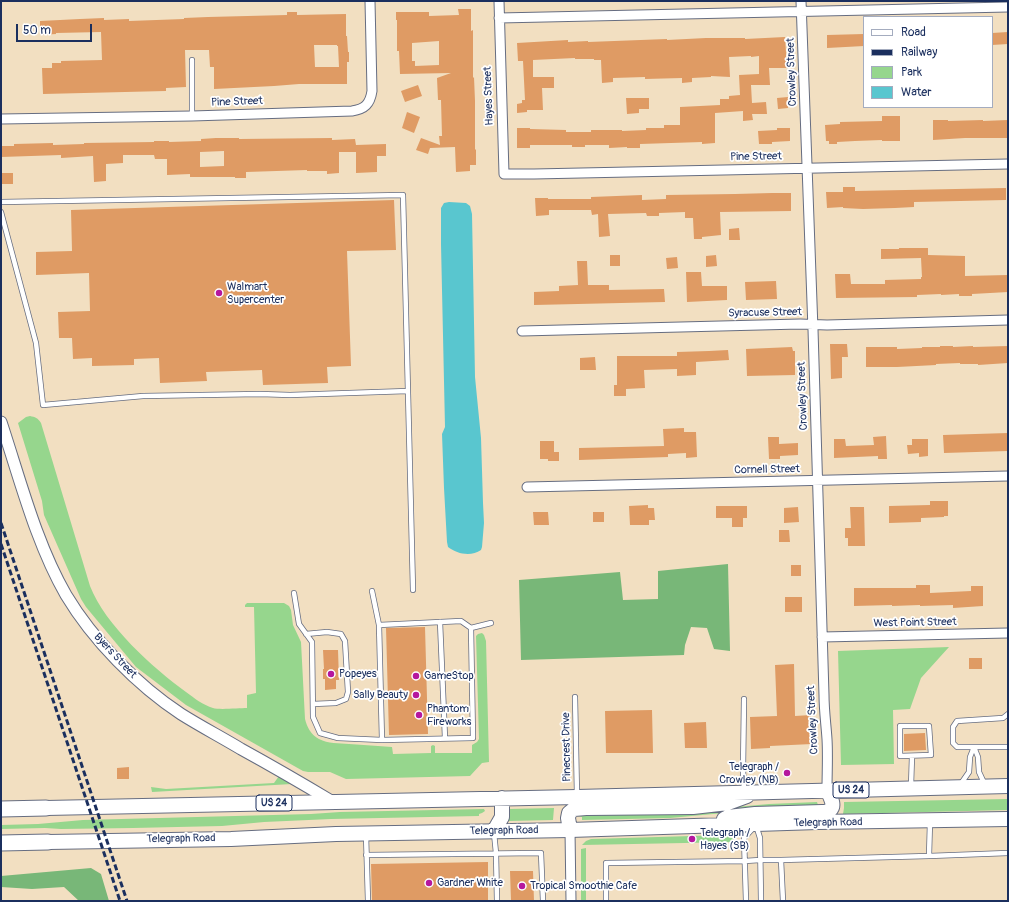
<!DOCTYPE html>
<style>
body{margin:0}
#map{position:relative;width:1009px;height:902px;overflow:hidden;background:#f2dfc1;font-family:Pangolin,sans-serif}
canvas{display:block}
.frame{position:absolute;inset:0;border:2px solid #1b2f5e;pointer-events:none}
.legend{position:absolute;left:863px;top:16px;width:130px;height:92px;box-sizing:border-box;background:#fff;border:1px solid #a4acbf;margin:0;padding:5px 7px;list-style:none;font-size:12px;color:#1b2f5e}
.legend li{display:flex;align-items:center;gap:8px;height:20px}
.legend b{width:20px;border:1px solid #a4acbf}
.scale{position:absolute;left:16px;top:24px;width:76px;height:18px;box-sizing:border-box;border:2px solid #1b2f5e;border-top:0;padding-left:5px;font-size:12px;line-height:14px;white-space:nowrap;color:#1b2f5e;-webkit-text-stroke:3px #fff;paint-order:stroke}
</style>
<div id="map">
<canvas width="1009" height="902"></canvas>
<div class="frame"></div>
<ul class="legend">
<li><b style="height:5px;background:#fff"></b>Road</li>
<li><b style="height:5px;background:#1b2f5e"></b>Railway</li>
<li><b style="height:11px;background:#96d68d"></b>Park</li>
<li><b style="height:11px;background:#59c6cf"></b>Water</li>
</ul>
<div class="scale">50 m</div>
</div>
<script>
const g = document.querySelector('canvas').getContext('2d');
g.lineJoin = 'round';
function paint(path, color) { g.fillStyle = color; g.fill(path, 'evenodd'); }
function trace(path, color, width, dash) { g.strokeStyle = color; g.lineWidth = width; g.lineCap = dash ? 'butt' : 'round'; g.setLineDash(dash || []); g.stroke(path); }
function label(font, color, halo, rows, align = 'center') {
  g.font = font + ' Pangolin,sans-serif'; g.lineWidth = 3.5; g.setLineDash([]); g.textBaseline = 'middle'; g.strokeStyle = halo; g.fillStyle = color; for (const [text, x, y, turn = 0] of rows) {
    g.save(); g.translate(x, y); g.rotate((+turn || 0) * Math.PI / 180); g.textAlign = isNaN(turn) ? turn : align; if (halo) g.strokeText(text, 0, 0); g.fillText(text, 0, 0); g.restore();
  }
}
paint(new Path2D(`
 M30,416C35,417 38,418 41,423L90,586C105,625 153,668 186,692C194,698 203,705 213,708C219,710 239,708 247,708V695L256,693L254,607H245V605L247,603H284L289,606L291,610L293,625L301,642L305,719C307,727 311,735 319,739C328,744 339,743 349,744C364,745 378,746 392,747L393,754L431,753V746L433,745L435,746V753H472V745L477,742L479,739L476,636L478,634L482,633L484,635L486,641L489,762L482,763L470,776L346,779L330,772H308L303,771L186,705L136,667L86,607L81,599L44,515L42,501L18,423L26,417Z
 M949,647L921,678L910,709L893,710L894,764L841,765L838,651Z
 M279,776L292,783V784L152,792L151,787L166,789L274,783Z
 M1008,799V810L843,814L844,808V802Z
 M817,802L818,805H819L818,807L756,810L670,818L582,820V817L578,816L585,815V813L691,811L769,804Z
 M554,808L553,820L508,821V809Z
 M484,809L485,811L482,813L479,814V816L331,819L264,822L222,826L133,828L61,829L45,828L1,829V825L38,824L83,820L311,814L340,812Z
 M725,835L732,838L736,842L582,845L586,841L591,839Z
 M586,848V901H581V849Z`), '#96d68d');
paint(new Path2D(`
 M728,564L730,651L714,649L707,628L691,627L685,645L684,655L521,660L519,580L620,572L623,600L658,599V571Z
 M91,868L101,874L109,901H79L64,887L32,889L1,887V876Z`), '#78b778');
paint(new Path2D(`
 M449,202L466,203L470,206L472,214L475,377L481,438L483,503L484,523L482,547L481,550C471,557 457,554 448,547L447,542L444,488L442,434L445,427L441,244V208L444,203Z`), '#59c6cf');
paint(new Path2D(`
 M458,9H471V31L473,30V78L474,77L475,101V150L476,149V165H470V171L456,172L455,147L430,148L428,154L416,150L421,138L440,145L439,136H442L441,100H438L437,78L451,73L400,74L399,51H397V20H396V12H429V16L459,15ZM439,41V65L415,66V61H412V43Z
 M287,12H297V15L346,14V36H347L348,52H349V62H347V84H299L274,86L214,89V67H210L209,50H185L186,87L166,88V91L43,94L42,68H52V63H61V61L102,60L101,32L56,33V34L40,35V21L80,19L104,18V20L129,19V21L184,19V18L208,17L287,15ZM314,45H337V46H338L339,67H315Z
 M1008,32V44L992,45V33Z
 M864,34V46L827,48V35Z
 M785,37L787,68H769L770,85H751L752,103L766,102L767,114H752L753,120L743,121V111L715,113V143L702,144V142L640,144V148H627V147L609,148V145H585V147H572V145H530V148H517V128H530V129L566,130V132H591V130H622V131L646,130V128H664V125H680V107L720,105V99H729V96L740,95L739,75L759,74V56L751,57V56L729,57L730,77L711,76V77L692,78V82L682,83V78L645,79V77L613,78V82L602,83L601,60H594V59H575V58L533,60V77H554V88H542L543,110H527V112L517,113V104L522,103V100H525L523,61H518L517,43L568,40V42L588,41V42L667,39V40L706,38H745V39Z
 M418,85L422,96L405,102L401,91Z
 M788,97V108L778,109L777,98Z
 M626,98H649V109H639V113L627,114Z
 M407,112L420,117L414,133L402,128Z
 M882,116H900V141H882V140L855,141L837,142V144H829V141H826L825,125L840,124V122L882,121Z
 M933,120H948V121L983,120V121L1008,120V138H965L933,140Z
 M777,128H790V141L772,142V144H759L758,131L777,130Z
 M216,138H239V139L332,138V140L355,139L356,145L386,144V156H377V172L356,173V145V152H339V173L327,174V171H307V170L246,172V178H235V177H190V174L167,175V159H155L154,155H123V163L106,164V181L94,182L93,156L61,158V155L1,157V146H14V144L53,143V145L84,144V143L154,142V141H169V142L201,141V139ZM224,151V166L200,167V152Z
 M1,173H13V184H1Z
 M843,187H855V191L1006,188V200L914,202V207L895,208L863,209L843,208V207L827,208L826,192H843Z
 M772,193H791V211L720,212L721,235L702,237V239H694L693,218H685V212L659,213V216H647L646,213L608,214L610,236L599,237L598,214L592,215L591,210H549V215L536,216L535,198H548V199H591V197L642,195V200L666,199V195L735,194Z
 M394,200L396,250L347,251L351,366L327,367L328,383L263,385L262,370L206,372L207,381L160,383L159,358L134,359V365L92,366V358L73,359L72,338H59L58,312L90,311L89,273L36,275V252L72,251L71,210Z
 M739,228L740,240H729V229Z
 M899,248H928V255L965,256V276L1008,275V292L972,294V296H959V294L941,295V294L917,295V297L836,298L835,274H850L851,284H885V280L921,279V277H922L921,258L881,259V249H899Z
 M610,255H620V266H610Z
 M716,255L717,266L706,267V256Z
 M677,257L678,268L667,269L666,258Z
 M577,261H587L588,285H609V290L664,289L665,302L534,305V292L559,291V286L578,285Z
 M686,272H701L702,286H727V300L687,302Z
 M776,281L777,299L746,300L745,282Z
 M830,344H847L848,357H842V378L831,379Z
 M940,346H953V347L973,346V347L1008,346V363L978,365V364H960V363L936,364V365L897,367H866V347H897V349L922,348V347H940Z
 M792,347L793,351H795V375L747,376L746,349Z
 M728,350L729,360L696,362V375L677,376V369L644,370L645,388L626,389V396H614V385H617V356H677V352L709,351Z
 M595,357L596,370H580V358Z
 M684,428V432H696L697,457L686,458V453L668,454V457L579,460V448L664,446L663,429Z
 M1008,433V451L944,453L943,435Z
 M886,436L887,459H878V456L834,458V439H845L846,446L874,445L873,437Z
 M768,437H779V444L798,443V455L780,456V459H769Z
 M912,439H928V456L919,457V453L908,454L907,445H912Z
 M540,441H554V452H559V461H548V459H540Z
 M930,501H948V516H944V517L921,518V522L889,523V506L930,505Z
 M648,505V508H654L655,520H649V525H630L629,506Z
 M716,506H747V518H743V527H732V518H716Z
 M798,507L799,522L784,523V508Z
 M850,507H864L865,546H848V538H845V528H851Z
 M533,512H548L549,525H534Z
 M593,512H604V522H593Z
 M779,530H789L790,542H779Z
 M791,565H801V576H791Z
 M916,585H930V593L971,591V586H983V606L953,608V605L920,606V605L892,606V605L854,606V588H916Z
 M785,597H802V612H785Z
 M425,627L428,734L389,735L386,628Z
 M323,650H338L339,680H336V689L325,690V679H323V669H324Z
 M969,658H982V669H969Z
 M794,664L795,716L811,715L812,744L770,746V748L751,749L750,717L777,716L775,665Z
 M652,710L653,753H606L605,711Z
 M706,722L707,748H685L684,723Z
 M925,733L926,750L904,751V734Z
 M129,767V779H117V768Z
 M488,862V901H372L371,864Z
 M510,871H533L534,901H511Z`), '#df9b64');
const service = new Path2D(`
 M192,60V116
 M1,202L403,195L413,590
 M1,212L36,343L43,405L143,396L260,394L290,395L408,391
 M294,593L299,624L312,642L313,717L320,733L338,738L382,740L379,625L372,591
 M440,622L445,738
 M379,625L461,621L471,628
 M306,634L327,632L341,634L345,641L348,692L346,699L336,703L313,704
 M575,697L577,795
 M744,699L743,770L744,790
 M1008,714L1003,718L957,721L953,727V743L957,747H1008
 M900,726H929L931,755L900,756Z
 M382,740L473,738L471,628L491,623
 M974,747L978,757L979,772L985,785
 M960,785L969,772L970,757L974,747
 M911,786L912,756
 M494,833L496,853L497,901
 M366,835L368,901
 M366,855L541,853L543,901
 M929,856L1008,853
 M606,901V863L745,861L760,860H781
 M746,901L744,838L756,825L760,838L761,901
 M783,901L781,860L929,856L930,822`);
const minor = new Path2D(`
 M499,1L504,174H534L1008,164
 M801,1C810,232 818,464 824,695C824,710 826,724 827,739C828,756 827,773 827,790
 M499,18L1008,7
 M1,119L192,116L352,111C365,109 370,104 372,91L370,1
 M522,331L800,324L827,325L1008,320
 M527,487L1008,476
 M822,637L1008,633
 M570,830L571,901`);
const tertiary = new Path2D(`
 M1,422C20,479 36,543 66,595C93,640 137,685 181,714C200,726 221,737 241,749C272,766 303,784 333,802`);
const primary = new Path2D(`
 M46,808L577,797L1008,786
 M724,819L728,817L755,814L822,812C824,812 826,812 828,811C837,808 830,796 827,790
 M570,830L568,818L569,813L574,809L586,808L693,807L728,803L747,796
 M494,831L502,817V798
 M48,842L231,839L336,834L570,830L818,822L1008,819`);
const trunk = new Path2D(`
 M1,809L46,808
 M1,843L48,842`);
trace(service, '#666d81', 6);
trace(minor, '#666d81', 11);
trace(tertiary, '#666d81', 13);
trace(primary, '#666d81', 16);
trace(trunk, '#666d81', 17);
trace(service, '#fff', 4.5);
trace(minor, '#fff', 9);
trace(tertiary, '#fff', 11);
trace(primary, '#fff', 14);
trace(trunk, '#fff', 15);
trace(new Path2D(`
 M1,523L127,901
 M1,544L120,901`), '#1b2f5e', 3, [6, 3]);
for (const [x, y, r, color] of [
 [219,293,4,"#b5179e"],
 [331,674,4,"#b5179e"],
 [416,676,4,"#b5179e"],
 [416,695,4,"#b5179e"],
 [419,715,4,"#b5179e"],
 [787,773,4,"#b5179e"],
 [692,839,4,"#b5179e"],
 [429,883,4,"#b5179e"],
 [522,886,4,"#b5179e"]
]) { const dot = new Path2D(); dot.arc(x, y, r, 0, 2 * Math.PI); g.fillStyle = color; g.fill(dot); trace(dot, '#fff', 1.5); }
for (const [x, y, w] of [
 [851,790,36],
 [274,803,36]
]) { const box = new Path2D(); box.roundRect(x - w / 2, y - 8, w, 16, 3); g.fillStyle = '#fff'; g.fill(box); trace(box, '#1b2f5e', 1); }
label('bold 10px', '#1b2f5e', null, [
 ["US 24",851,790],
 ["US 24",274,803]
]);
label('11px', '#1b2f5e', '#fff', [
 ["Crowley Street",792,72,-92],
 ["Hayes Street",489,96,-92],
 ["Pine Street",237,102,-2],
 ["Pine Street",756,157,-1],
 ["Syracuse Street",765,313,-1],
 ["Crowley Street",803,396,-92],
 ["Cornell Street",767,470,-1],
 ["West Point Street",915,623,-1],
 ["Byers Street",115,656,47],
 ["Crowley Street",813,720,-93],
 ["Pinecrest Drive",567,747,-91],
 ["Telegraph Road",828,823,-1],
 ["Telegraph Road",504,831,-1],
 ["Telegraph Road",181,839,-1]
]);
label('11px', '#1b2f5e', '#fff', [
 ["Walmart",227,287],
 ["Supercenter",227,300],
 ["Popeyes",339,674],
 ["GameStop",424,676],
 ["Sally Beauty",408,695,"right"],
 ["Phantom",427,709],
 ["Fireworks",427,722],
 ["Telegraph /",779,767,"right"],
 ["Crowley (NB)",779,780,"right"],
 ["Telegraph /",700,833],
 ["Hayes (SB)",700,846],
 ["Gardner White",437,883],
 ["Tropical Smoothie Cafe",530,886]
], 'left');
</script>
